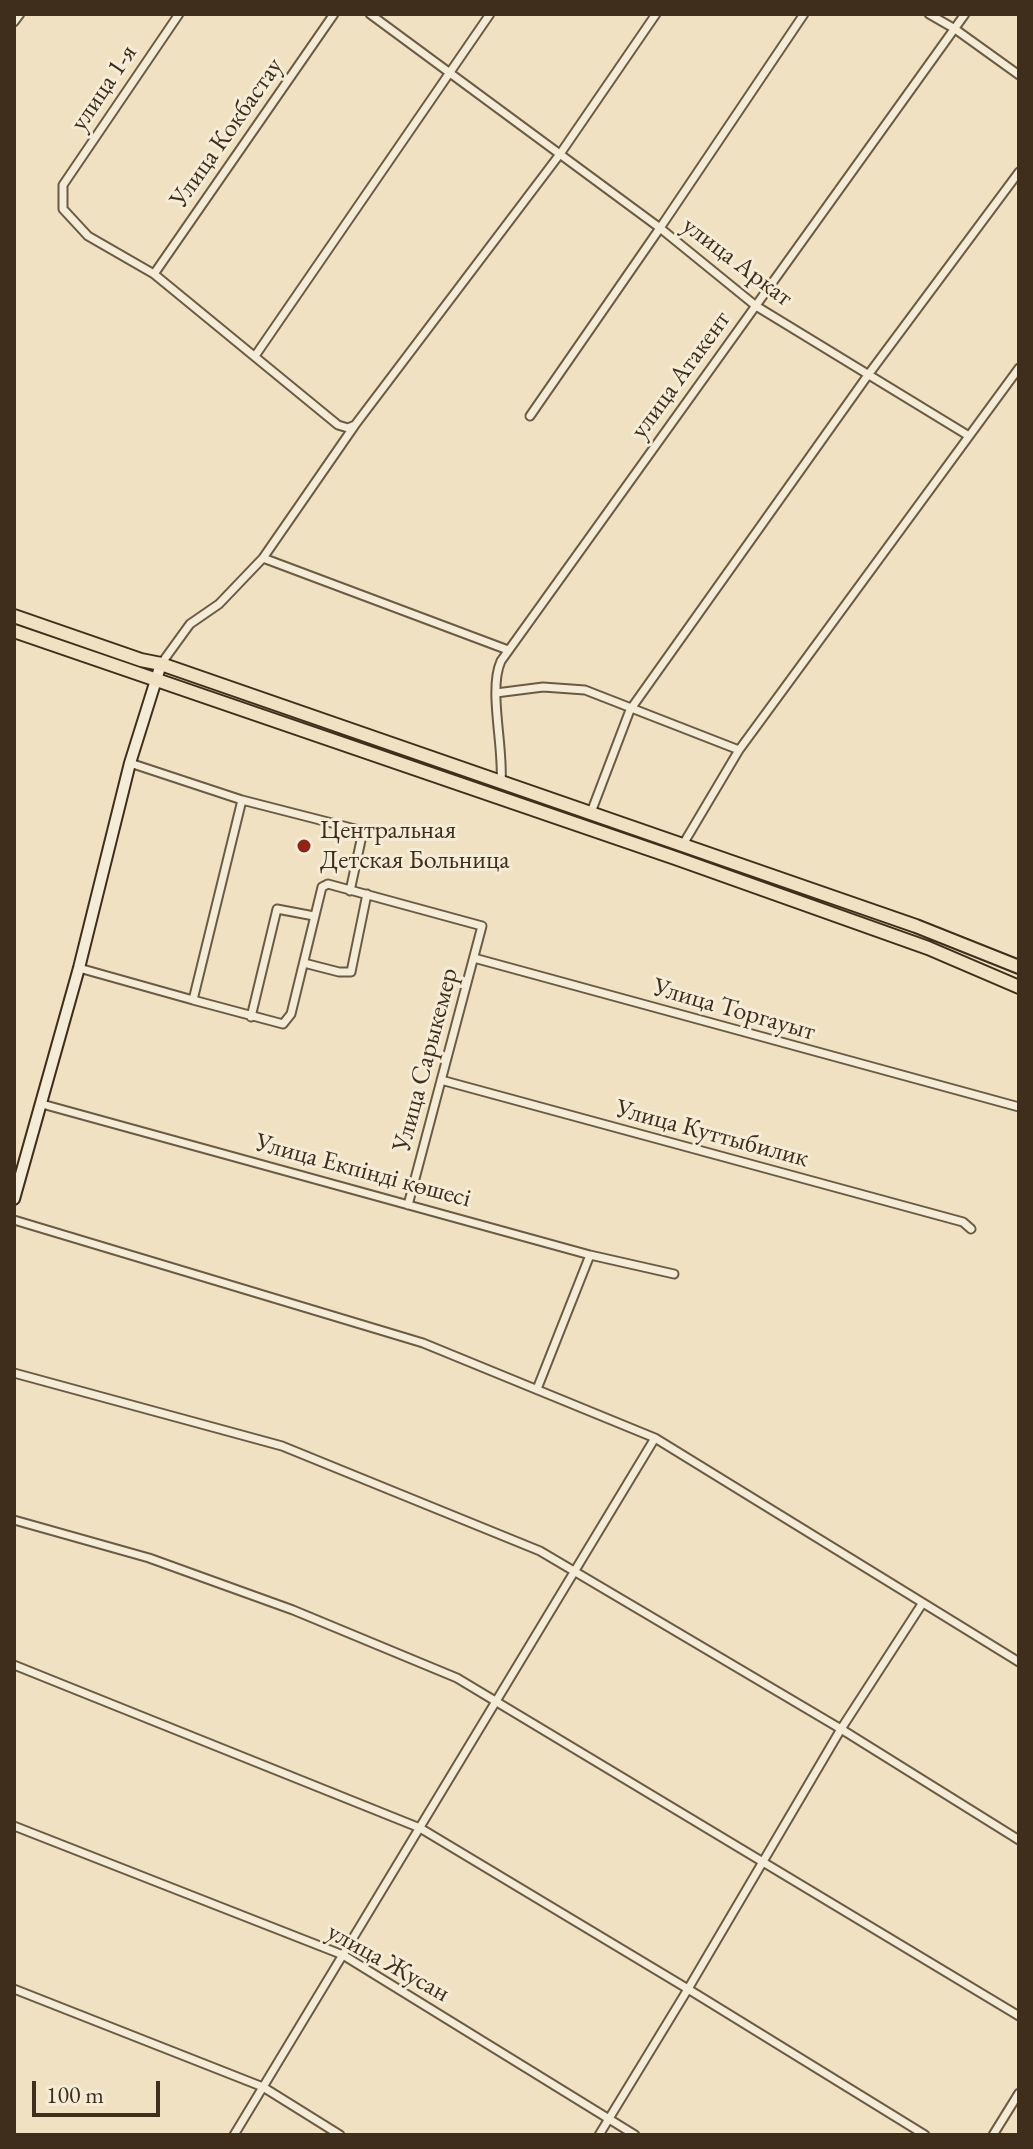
<!DOCTYPE html>
<meta charset="utf-8">
<style>
body{margin:0}
#map{position:relative;width:1033px;height:2149px;overflow:hidden;background:#efe1c1;font-family:"EB Garamond",serif}
canvas{display:block}
.frame{position:absolute;inset:0;border:16px solid #3f2e1b;pointer-events:none}
.scale{position:absolute;left:32px;top:2081px;width:128px;height:36px;box-sizing:border-box;border:4px solid #3f2e1b;border-top:0;padding-left:10px;font-size:24px;line-height:28px;white-space:nowrap;color:#3f2e1b;-webkit-text-stroke:6px #f5ecd7;paint-order:stroke}
</style>
<div id="map">
<canvas width="1033" height="2149"></canvas>
<div class="frame"></div>
<div class="scale">100 m</div>
</div>
<script>
const g = document.querySelector('canvas').getContext('2d');
g.lineJoin = 'round';
function trace(path, color, width, dash) { g.strokeStyle = color; g.lineWidth = width; g.lineCap = dash ? 'butt' : 'round'; g.setLineDash(dash || []); g.stroke(path); }
function label(font, color, halo, rows, align = 'center') {
  g.font = font + ' "EB Garamond",serif'; g.lineWidth = 6; g.setLineDash([]); g.textBaseline = 'middle'; g.strokeStyle = halo; g.fillStyle = color; for (const [text, x, y, turn = 0] of rows) {
    g.save(); g.translate(x, y); g.rotate((+turn || 0) * Math.PI / 180); g.textAlign = isNaN(turn) ? turn : align; if (halo) g.strokeText(text, 0, 0); g.fillText(text, 0, 0); g.restore();
  }
}
const minor = new Path2D(`
 M179,14L63,185V209L88,236L154,274L338,425L348,428L355,425
 M370,14L660,228L530,416
 M804,14L660,228L756,306L969,436
 M929,14L955,29L1019,75
 M14,22L20,14
 M154,274L334,14
 M255,356L490,14
 M263,558L508,650
 M161,664L190,624L219,604L263,558L355,425L560,154L656,14
 M496,693L543,687L585,690L739,750
 M130,763L242,800L363,831L350,891
 M501,782C504,747 488,689 501,661L965,14
 M242,800L193,1000L283,1024L291,1014L322,887L328,884L482,926L408,1205
 M590,815L630,710L868,375L1019,172
 M682,846L739,750L1019,368
 M474,958L1019,1107
 M304,963L339,972H351L367,894
 M79,968L193,1000
 M251,1017L277,909L314,916
 M441,1080L963,1222L971,1229
 M42,1104L590,1255L674,1274
 M14,1220L423,1343L655,1438L1019,1662
 M14,1373L282,1446L540,1551L841,1729L1019,1840
 M537,1389L590,1255
 M14,1520L149,1558L293,1610L457,1678L1019,2016
 M14,1665L420,1828L688,1989L925,2135
 M14,1826L343,1955L635,2135
 M14,1989L263,2087L340,2135
 M234,2135L655,1438
 M599,2135L688,1989L841,1729L922,1604
 M993,2135L1019,2093`);
const secondary = new Path2D(`
 M14,1199L79,968L130,763L161,664`);
const trunk = new Path2D(`
 M14,616L141,660L161,664L916,926L1019,967
 M14,631L678,859L928,948L1019,987`);
trace(minor, '#6b5b44', 11);
trace(secondary, '#3f2e1b', 14);
trace(trunk, '#3f2e1b', 16);
trace(minor, '#f5ecd7', 7);
trace(secondary, '#f5ecd7', 10);
trace(trunk, '#efe1c1', 12);
for (const [x, y, r, color] of [
 [304,846,8,"#8f2418"]
]) { const dot = new Path2D(); dot.arc(x, y, r, 0, 2 * Math.PI); g.fillStyle = color; g.fill(dot); trace(dot, '#f5ecd7', 3); }
label('26px', '#3f2e1b', '#f5ecd7', [
 ["улица 1-я",104,88,-56],
 ["Улица Кокбастау",227,133,-55],
 ["улица Аркат",737,262,37],
 ["улица Атакент",681,375,-54],
 ["Улица Торгауыт",734,1010,16],
 ["Улица Сарыкемер",426,1060,-75],
 ["Улица Куттыбилик",712,1134,15],
 ["Улица Екпінді көшесі",363,1171,15],
 ["улица Жусан",388,1963,29]
]);
label('26px', '#3f2e1b', '#f5ecd7', [
 ["Центральная",320,831],
 ["Детская Больница",320,861]
], 'left');
</script>
